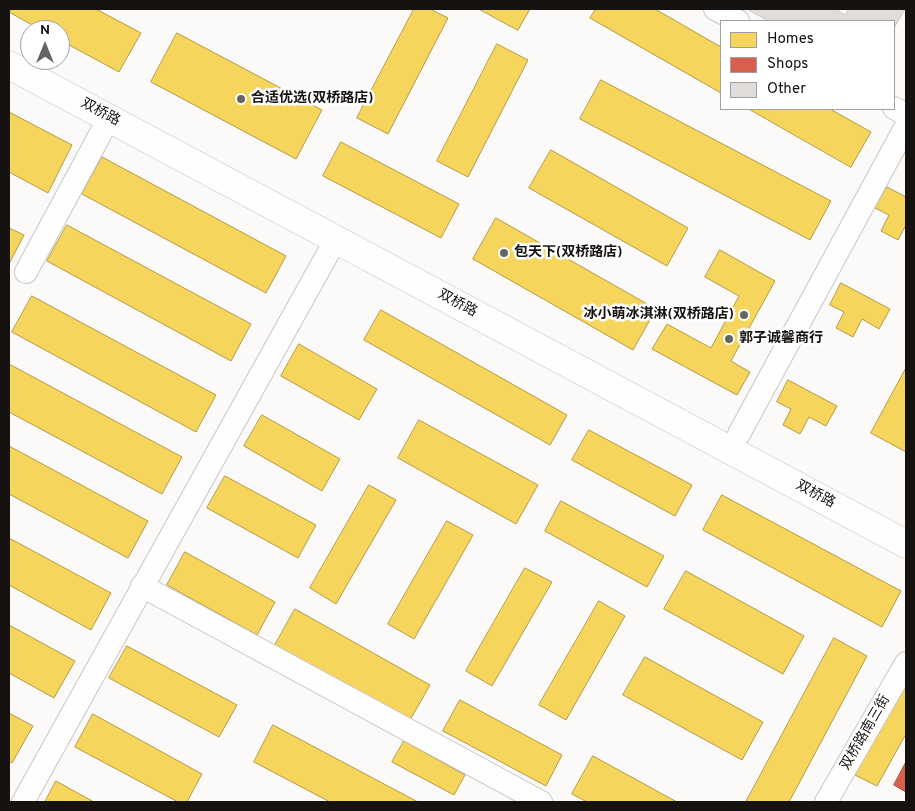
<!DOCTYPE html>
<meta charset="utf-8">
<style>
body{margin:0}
#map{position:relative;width:915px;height:811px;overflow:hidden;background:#fcfaf8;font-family:Overpass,sans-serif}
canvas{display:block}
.frame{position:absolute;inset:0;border:10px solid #161210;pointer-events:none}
.legend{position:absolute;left:720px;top:20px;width:175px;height:90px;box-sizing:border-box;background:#fff;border:1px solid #a2a09f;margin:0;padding:6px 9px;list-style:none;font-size:15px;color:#161210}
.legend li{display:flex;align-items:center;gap:10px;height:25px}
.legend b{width:25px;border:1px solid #a2a09f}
.north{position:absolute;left:20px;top:20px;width:50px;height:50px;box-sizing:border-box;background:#fff;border:1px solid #a2a09f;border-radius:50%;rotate:0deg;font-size:14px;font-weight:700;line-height:20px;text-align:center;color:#161210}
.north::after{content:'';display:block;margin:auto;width:18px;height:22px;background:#666361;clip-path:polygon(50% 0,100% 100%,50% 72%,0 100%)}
</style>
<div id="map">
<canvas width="915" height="811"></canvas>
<div class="frame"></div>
<ul class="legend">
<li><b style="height:14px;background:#f6d55c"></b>Homes</li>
<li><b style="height:14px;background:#d6604d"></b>Shops</li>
<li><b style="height:14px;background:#e0dddb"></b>Other</li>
</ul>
<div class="north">N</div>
</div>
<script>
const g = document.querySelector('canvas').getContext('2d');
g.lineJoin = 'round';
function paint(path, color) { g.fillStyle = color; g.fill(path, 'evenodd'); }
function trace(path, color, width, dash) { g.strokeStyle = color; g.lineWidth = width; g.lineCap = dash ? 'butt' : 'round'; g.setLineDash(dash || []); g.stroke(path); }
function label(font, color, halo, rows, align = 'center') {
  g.font = font + ' Overpass,"Noto Sans SC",sans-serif'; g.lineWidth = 5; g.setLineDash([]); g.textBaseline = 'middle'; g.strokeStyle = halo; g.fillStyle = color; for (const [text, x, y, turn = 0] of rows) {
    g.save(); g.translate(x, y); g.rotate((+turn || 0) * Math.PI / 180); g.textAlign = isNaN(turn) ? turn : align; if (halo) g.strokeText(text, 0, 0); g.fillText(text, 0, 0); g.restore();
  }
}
const homes = new Path2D(`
 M9,9H96L141,33L119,72L60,40V30H41L9,12Z
 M414,9H430L448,18L388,134L357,118Z
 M479,9H530L518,30Z
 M596,9H655L721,47V93L590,18Z
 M177,33L322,110L296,159L151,82Z
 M497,44L528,60L468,177L437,161Z
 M601,80L831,201L810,240L580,119Z
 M749,109H830L871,132L851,167Z
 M9,112L72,145L48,193L9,172Z
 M341,142L459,204L441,238L323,176Z
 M551,150L688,228L667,266L529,188Z
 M102,157L286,256L266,293L82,194Z
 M887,187L906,197V225L898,240L881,231L889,215L875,208Z
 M496,218L656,309L633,350L473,259Z
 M67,225L251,324L231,361L47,261Z
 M9,228L24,235L9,264Z
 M720,250L775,281L731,361L750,372L737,395L652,349L667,324L711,348L739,296L705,277Z
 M841,283L890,309L879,329L862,319L853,337L836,328L844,312L830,305Z
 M32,296L216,395L196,432L12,332Z
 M381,310L567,415L550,445L364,340Z
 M299,344L377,389L359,420L281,376Z
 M9,364L182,457L162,494L9,412Z
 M906,368V452L871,433Z
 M788,380L837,406L826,426L809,417L800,434L783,425L791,409L777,402Z
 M262,415L340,459L322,491L244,446Z
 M419,420L538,485L516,524L398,458Z
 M589,430L692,485L675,516L572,460Z
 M9,446L148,521L128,558L9,494Z
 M225,476L316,525L298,558L207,508Z
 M369,485L396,500L336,604L310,588Z
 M722,495L901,591L882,627L703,530Z
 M561,501L664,556L647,587L545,531Z
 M447,521L473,535L414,639L388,624Z
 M9,538L111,593L91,630L9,585Z
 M185,552L275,602L257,635L167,585Z
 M525,568L552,582L492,686L466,671Z
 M686,571L804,636L783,674L664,609Z
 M599,601L625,616L566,720L539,705Z
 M295,609L430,685L410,720L275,645Z
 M9,625L75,661L54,698L9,673Z
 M834,638L867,656L789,802H746Z
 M127,646L237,705L219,737L109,678Z
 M645,657L763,722L742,760L623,695Z
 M906,682V734L877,786L855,775Z
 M460,700L562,755L546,786L443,731Z
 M9,713L33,726L12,763L9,761Z
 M93,714L202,774L187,802H178L75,747Z
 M273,725L418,802H330L254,762Z
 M404,741L465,775L454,795L392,762Z
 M593,756L677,802H587L572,794Z
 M56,781L94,802H45Z`);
paint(homes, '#f6d55c');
trace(homes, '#b39a45', 1);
const shops = new Path2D(`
 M906,762V792L894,785Z`);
paint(shops, '#d6604d');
trace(shops, '#9c493b', 1);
const building = new Path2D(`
 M747,9H835L845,15L849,9H905L894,28V21H769Z`);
paint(building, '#e0dddb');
trace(building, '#c8c5c3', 1);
const minor = new Path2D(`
 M715,9L738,21
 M894,108L906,115
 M26,272L109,118
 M739,434L906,126
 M142,586L541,802
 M23,802L336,239
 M826,802L906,663`);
const major = new Path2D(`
 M9,65L906,544`);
trace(minor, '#c9c6c4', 24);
trace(major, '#c9c6c4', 29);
trace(minor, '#fffefe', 22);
trace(major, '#fffefe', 28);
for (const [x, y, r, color] of [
 [241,99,5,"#666361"],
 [504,253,5,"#666361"],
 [744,315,5,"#666361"],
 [729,339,5,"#666361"]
]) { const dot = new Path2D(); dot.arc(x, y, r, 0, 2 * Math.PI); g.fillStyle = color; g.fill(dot); trace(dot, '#fff', 2); }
label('bold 14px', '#161210', '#fff', [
 ["合适优选(双桥路店)",251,99],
 ["包天下(双桥路店)",514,253],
 ["冰小萌冰淇淋(双桥路店)",734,315,"right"],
 ["郭子诚馨商行",739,339]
], 'left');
label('14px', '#161210', '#fff', [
 ["双桥路",100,113,28],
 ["双桥路",457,304,28],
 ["双桥路",815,495,28],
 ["双桥路南三街",866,733,-60]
]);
</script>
